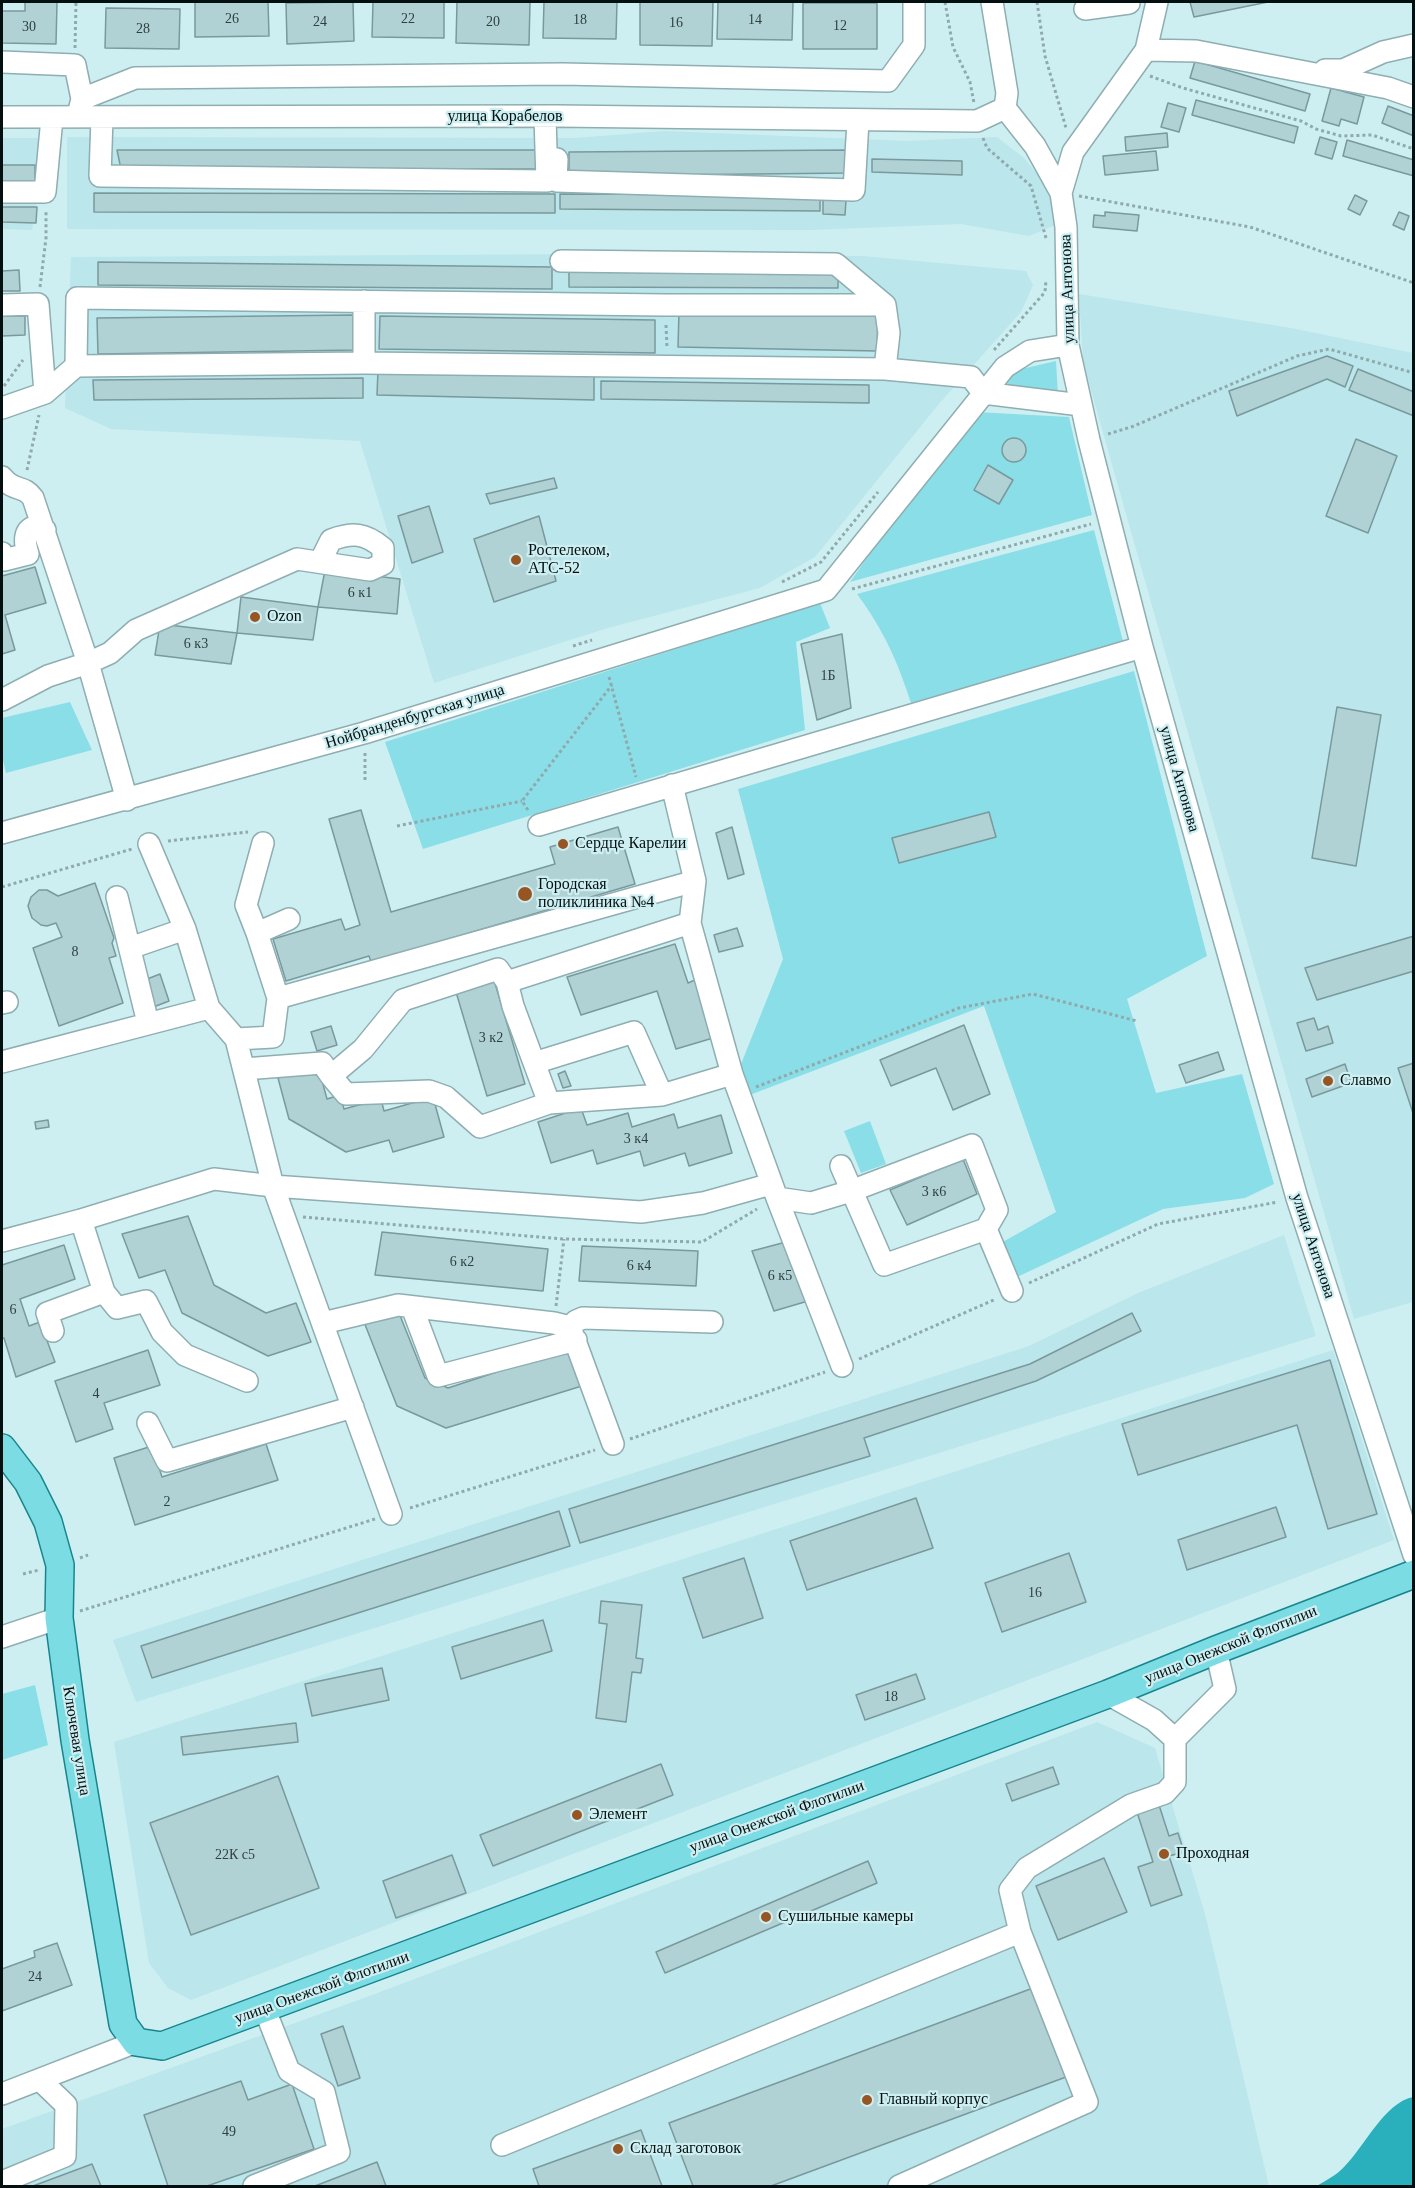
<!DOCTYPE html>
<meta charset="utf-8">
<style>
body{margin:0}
#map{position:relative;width:1415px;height:2188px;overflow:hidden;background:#ceeff2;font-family:"Times New Roman",serif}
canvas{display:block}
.frame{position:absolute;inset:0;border:3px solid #040f10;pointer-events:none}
</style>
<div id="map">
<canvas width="1415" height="2188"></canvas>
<div class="frame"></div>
</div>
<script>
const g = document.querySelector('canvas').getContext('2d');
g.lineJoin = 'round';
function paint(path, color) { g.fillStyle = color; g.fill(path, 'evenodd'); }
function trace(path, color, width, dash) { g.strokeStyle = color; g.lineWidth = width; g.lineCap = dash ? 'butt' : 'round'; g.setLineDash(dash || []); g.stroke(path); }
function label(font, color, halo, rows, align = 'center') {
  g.font = font + ' "Times New Roman",serif'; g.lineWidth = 4.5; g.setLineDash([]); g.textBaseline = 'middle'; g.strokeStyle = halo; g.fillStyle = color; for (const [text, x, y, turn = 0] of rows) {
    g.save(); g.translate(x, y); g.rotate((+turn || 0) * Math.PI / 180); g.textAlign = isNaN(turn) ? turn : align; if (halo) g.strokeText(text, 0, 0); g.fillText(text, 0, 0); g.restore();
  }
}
paint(new Path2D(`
 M664,131L906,141L997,137L1024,158L1043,181L1053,207L1055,225L1029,236L961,224L810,230L67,229V137L575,138Z
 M2,138H46L32,230L2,229Z
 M598,254L863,256L1026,271L1033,285L1021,312L938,405L815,557L760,588L608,628L434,683L360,441L111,429L65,408L71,257Z
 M1079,294L1291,328L1413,353V1302L1354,1319L1083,362Z
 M1284,1235L1316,1336L136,1702L113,1640L1029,1346L1138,1293Z
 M1333,1350L1394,1540L191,2000L168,1988L149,1963L114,1742Z
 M1097,1722L1155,1748L1205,1914L1269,2186H2V2129L364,1998Z`), '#bbe6eb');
paint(new Path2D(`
 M1056,361L1058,395L1006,385L1017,370Z
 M976,412L1069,417L1092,515L850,582L900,511Z
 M1094,530L1124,645L911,703C897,660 884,631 857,594Z
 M820,603L830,628L796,642L805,730L423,849L385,742Z
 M1134,671L1207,956L1127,999L1156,1093L1242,1074L1274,1184L1245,1198L1163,1209L1017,1277L1001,1243L1056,1212L984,1006L747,1096L737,1074L783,959L738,789Z
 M70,702L92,750L6,773L2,756V718Z
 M870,1121L886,1164L861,1173L844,1131Z
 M35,1685L48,1745L2,1760V1694Z`), '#8adee7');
paint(new Path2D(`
 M1413,2097V2186H1317C1326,2180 1337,2175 1344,2167C1365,2146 1384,2103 1413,2097Z`), '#29b0bc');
const building = new Path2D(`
 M25,2H57L56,44L2,43V11H25Z
 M195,2H268L269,36L195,37Z
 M353,2L354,41L287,44L286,3Z
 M373,2H444V38L372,37Z
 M457,2H530L529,45L456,43Z
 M544,2H617L616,39L543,38Z
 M640,2H713L712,46L640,45Z
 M718,2H793L792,40L717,39Z
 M1190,2H1268L1194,17Z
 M803,3H877V49H803Z
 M106,8L180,9L179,49L105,48Z
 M1195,61L1310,94L1305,111L1190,78Z
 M1331,88L1364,97L1357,124L1341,119L1339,126L1322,121Z
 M1196,100L1298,127L1294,143L1192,115Z
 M1168,103L1186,108L1179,132L1161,127Z
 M1388,106L1414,116V136L1382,123Z
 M1167,133L1168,147L1126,151L1125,137Z
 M1320,137L1337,142L1332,159L1315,154Z
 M1347,140L1414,160V176L1343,156Z
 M117,150H541L540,169H121Z
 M850,150V173L569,176V152Z
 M1156,151L1158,170L1105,175L1103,156Z
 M872,159L962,161V175L872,172Z
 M2,165H35V183L2,182Z
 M94,193L555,194V213L94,212Z
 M560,194L820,195V211L560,209Z
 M1355,195L1367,201L1360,215L1348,209Z
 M823,199L846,200L845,215L823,214Z
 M2,207H37L36,223L2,222Z
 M1105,212L1139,215L1137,231L1093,227L1094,215L1105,216Z
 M1399,212L1409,216L1404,230L1393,225Z
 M98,262L552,267V289L98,285Z
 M19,270L20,291H2V271Z
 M569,270L838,271V288L569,287Z
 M679,312L878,316L877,351L678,347Z
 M355,315L356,350L98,354L97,318Z
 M2,316H25V335L2,336Z
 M380,316L655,320V353L379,349Z
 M1327,356L1353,366L1345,387L1327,379L1237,416L1229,391Z
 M1358,369L1414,392V416L1349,390Z
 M378,370L594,375V400L377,395Z
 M363,378V398L94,400L93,380Z
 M601,381L869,385V403L601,399Z
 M1002 450a12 12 0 1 1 24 0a12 12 0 1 1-24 0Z
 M1356,439L1397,456L1368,533L1326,516Z
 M988,465L1013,480L999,504L974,490Z
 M554,478L557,488L490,504L486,494Z
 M429,506L443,552L412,563L398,516Z
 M539,516L556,581L494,602L474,539Z
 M35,567L46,603L5,615L15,650L2,654V576Z
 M325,570L400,579L397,614L318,607Z
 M241,597L318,607L313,640L237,633Z
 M160,624L237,633L231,664L155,655Z
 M842,634L851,708L817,720L801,644Z
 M1337,707L1381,715L1356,866L1312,858Z
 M361,810L391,912L555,864L550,847L618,827L635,884L371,962L369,956L286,981L273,939L341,919L345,930L360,925L329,819Z
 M989,812L996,837L899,863L892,838Z
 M732,827L744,874L728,879L716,833Z
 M95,883L114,938L112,943L116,956L109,958L123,1003L59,1026L33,948L62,937L56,923L47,926L41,925L32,918L28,906L31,897L39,890H47L58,896Z
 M737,928L743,946L719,952L714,935Z
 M1414,936V971L1317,1000L1305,968Z
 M675,944L688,983L695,980L713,1038L676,1049L657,991L581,1015L567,977Z
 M160,974L169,1001L151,1008L142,981Z
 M494,980L525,1084L487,1096L456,992Z
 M1314,1018L1318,1030L1328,1026L1333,1043L1306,1051L1297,1023Z
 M964,1025L990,1094L953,1110L936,1068L891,1086L880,1060Z
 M331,1026L337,1045L317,1051L311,1032Z
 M1218,1052L1224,1070L1186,1083L1179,1065Z
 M1414,1063V1116L1398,1068Z
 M1345,1064L1351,1083L1312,1097L1306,1079Z
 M318,1066L327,1099L340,1095L344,1109L381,1099L384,1111L433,1097L444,1137L393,1152L389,1140L346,1152L289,1119L278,1078Z
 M565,1071L571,1086L563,1088L558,1074Z
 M581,1108L587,1125L628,1113L632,1127L674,1114L678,1128L721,1115L732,1153L689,1166L685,1153L644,1166L640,1151L597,1164L593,1150L551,1163L538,1122Z
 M48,1120L49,1127L36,1129L35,1122Z
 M963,1159L977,1194L907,1225L890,1190Z
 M188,1216L214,1285L266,1313L296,1303L311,1342L268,1356L182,1313L165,1270L139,1278L122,1234Z
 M382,1232L548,1249L543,1291L375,1275Z
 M786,1242L808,1301L774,1311L752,1251Z
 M64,1245L75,1279L20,1299L29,1326L40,1322L55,1362L16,1377L4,1338H2V1265Z
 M582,1246L698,1251L696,1286L579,1281Z
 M399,1313L425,1378L448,1388L573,1347L585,1385L446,1428L397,1406L364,1322Z
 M1132,1313L1141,1331L1036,1381L864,1438L870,1456L580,1543L569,1509L1030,1364Z
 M148,1350L160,1385L104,1403L113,1429L76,1442L55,1381Z
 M1330,1360L1377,1514L1328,1529L1297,1425L1138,1475L1122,1424Z
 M266,1444L278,1480L135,1525L114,1458L152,1446L162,1477Z
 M916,1498L933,1548L807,1590L790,1541Z
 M1276,1507L1286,1537L1187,1570L1178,1540Z
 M559,1511L570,1546L152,1678L141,1646Z
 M1069,1553L1086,1602L1002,1632L985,1583Z
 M744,1558L763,1618L703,1638L683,1578Z
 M601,1601L642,1605L636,1658L643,1659L641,1673L632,1672L626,1722L596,1718L607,1624L599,1623Z
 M543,1620L552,1651L461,1679L452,1647Z
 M382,1668L389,1700L312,1716L305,1684Z
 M916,1674L925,1699L865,1720L856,1695Z
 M296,1723L298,1742L183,1755L181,1737Z
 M661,1764L673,1795L493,1866L480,1835Z
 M1053,1767L1059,1784L1012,1801L1006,1784Z
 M278,1776L319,1888L191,1935L150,1823Z
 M1159,1805L1169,1836L1178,1833L1184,1852L1169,1856L1182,1895L1151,1906L1138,1867L1153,1862L1137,1812Z
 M452,1855L466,1893L396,1918L383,1881Z
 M1104,1858L1127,1912L1058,1940L1036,1886Z
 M868,1861L877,1883L665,1973L656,1952Z
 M57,1943L72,1985L2,2011V1969L35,1957L34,1951Z
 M1033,1988L1066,2077L771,2186H693L669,2123Z
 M343,2026L360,2078L338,2086L321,2034Z
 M241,2081L248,2100L292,2084L314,2149L207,2186H168L144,2115Z
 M641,2130L662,2186H539L533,2169Z
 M377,2162L386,2186H315Z
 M92,2164L101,2186H33Z`);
paint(building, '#b1d2d5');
trace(building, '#79999c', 1.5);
const minor = new Path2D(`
 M992,2L1007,93L1005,108L1035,146L1061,193L1066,227L1068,345L1089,440L1142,647L1297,1198L1414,1555
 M1085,9L1129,3
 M1146,50L1196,51L1388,88L1414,97
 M2,62L75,65L82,99L79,111
 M1325,70H1343L1383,52L1414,45
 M82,99L135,78L563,74L888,81L914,45V2
 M2,117L557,116L977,121L1005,108
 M102,118L100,176L547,181L545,117
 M557,159L556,181L854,190L858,121
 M2,192H45L52,118
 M1061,193L1073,152L1146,50L1157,2
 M561,261L836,264L885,305L889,333L885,369
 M364,301V363
 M2,305L38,304L45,393
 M76,366L77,298L665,305H885
 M2,408L45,393L76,366L364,363L885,369L971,377L983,393L1081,405
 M2,477C15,493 23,484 33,498L88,663L127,800
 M2,553L4,560L28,554C24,541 23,528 39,526L45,530
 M2,700L48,676L88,663L110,653L136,630L297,559L370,570L383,564V548C365,533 353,532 331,540L320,562
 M672,785L695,881L690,923L732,1074L777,1198L811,1203L851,1191L972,1145L997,1210L986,1229L884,1265L841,1166
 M539,825L1142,647
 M2,833L364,733L826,590L1005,367L1030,351L1068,345
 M263,843L246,905L257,933L278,998
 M149,844L185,929L209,1008L236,1039L273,1186L391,1514
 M117,897L148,1023
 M257,933L289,919
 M130,948L185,929
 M2,1003L7,1002
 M236,1039L273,1037L278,998L695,881
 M2,1062L209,1008
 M534,1063L634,1032L662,1095
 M244,1069L322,1063L331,1076L363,1049L403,1000L498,969L507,982
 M331,1076L346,1094L429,1091L446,1097L480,1127L549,1103L662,1095L732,1074
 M549,1103L513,1006L507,982L690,923
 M777,1198L842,1366
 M81,1220L104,1292
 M986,1229L1012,1291
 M2,1241L81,1220L214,1179L273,1186L641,1212L703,1203L771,1184
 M412,1307L438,1376L576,1340
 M323,1323L398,1305L554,1323L570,1327L576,1321L583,1318L712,1322
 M570,1327L613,1444
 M53,1331L47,1313L104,1292L117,1308L146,1301L162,1332L185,1355L247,1381
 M148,1423L167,1461L353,1407
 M2,1637L59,1618
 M1175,1739L1225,1689L1216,1650
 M2,2094L136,2042
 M502,2145L1020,1932
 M2,2182L65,2156L66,2105L40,2080
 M254,2186L339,2152L324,2092L289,2071L265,2010
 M899,2186L1087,2102L1020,1932L1010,1890L1027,1868L1131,1805L1165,1793L1175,1782V1739L1154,1720L1108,1694`);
const major = new Path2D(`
 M2,1448L28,1482L48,1522L60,1565L59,1618L75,1740L123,2024L136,2042L162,2046L1108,1694L1216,1650L1414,1574`);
trace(minor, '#8eaeb1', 24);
trace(major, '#18858d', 30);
trace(new Path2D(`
 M945,2L953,47L970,82L974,103
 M1037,2L1045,56L1066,128
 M75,48L76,2
 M1150,76L1183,88L1301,121L1316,129L1341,136L1372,135L1414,149
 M983,138L987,148L1031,186L1046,238
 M1079,196L1250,227L1414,283
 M40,287L46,238V210
 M666,325L667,348
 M994,350L1045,292L1046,280
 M4,386L23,360
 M1108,434L1134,426L1297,356L1329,349L1414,373
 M27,470L39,415
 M782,582L821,562L878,492
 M852,589L1091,524
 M573,646L592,640
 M609,677L636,777
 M365,753V780
 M528,810L522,801L612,685
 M397,826L522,801
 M168,841L248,832
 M2,887L132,849
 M756,1087L959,1008L1033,994L1137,1021
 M303,1217L564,1239L702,1242L757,1209
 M1029,1283L1158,1224L1278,1202
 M556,1306L564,1239
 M859,1359L996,1299
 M630,1439L825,1372
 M410,1508L595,1450
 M80,1558L88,1555
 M23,1574L39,1570
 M80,1611L375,1519`), '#8faaac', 3, [3, 3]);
trace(minor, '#fff', 21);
trace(major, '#7bdce3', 27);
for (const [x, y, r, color] of [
 [516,560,6,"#985524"],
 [255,617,6,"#985524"],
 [563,844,6,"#985524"],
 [525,894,8,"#985524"],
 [1328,1081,6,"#985524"],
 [577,1815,6,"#985524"],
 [1164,1854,6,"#985524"],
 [766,1917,6,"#985524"],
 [867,2100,6,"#985524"],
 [618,2149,6,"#985524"]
]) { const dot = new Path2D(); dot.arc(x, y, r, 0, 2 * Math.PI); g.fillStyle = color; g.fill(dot); trace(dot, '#ceeff2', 2); }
label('14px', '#2f4041', null, [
 ["26",232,19],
 ["22",408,19],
 ["18",580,20],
 ["14",755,20],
 ["24",320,22],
 ["20",493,22],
 ["16",676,23],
 ["12",840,26],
 ["30",29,27],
 ["28",143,29],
 ["6 к1",360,593],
 ["6 к3",196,644],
 ["1Б",828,676],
 ["8",75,952],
 ["3 к2",491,1038],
 ["3 к4",636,1139],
 ["3 к6",934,1192],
 ["6 к2",462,1262],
 ["6 к4",639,1266],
 ["6 к5",780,1276],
 ["6",13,1310],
 ["4",96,1394],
 ["2",167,1502],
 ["16",1035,1593],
 ["18",891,1697],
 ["22К с5",235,1855],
 ["24",35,1977],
 ["49",229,2132]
]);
label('16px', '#040f10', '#ceeff2', [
 ["улица Корабелов",505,117],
 ["улица Антонова",1068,289,-92],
 ["Нойбранденбургская улица",415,717,-17],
 ["улица Антонова",1179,779,74],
 ["улица Антонова",1313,1246,72],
 ["улица Онежской Флотилии",1231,1645,-22],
 ["Ключевая улица",76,1741,81],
 ["улица Онежской Флотилии",777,1817,-20],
 ["улица Онежской Флотилии",322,1988,-20]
]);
label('16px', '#040f10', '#ceeff2', [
 ["Ростелеком,",528,551],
 ["АТС-52",528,569],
 ["Ozon",267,617],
 ["Сердце Карелии",575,844],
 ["Городская",538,885],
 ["поликлиника №4",538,903],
 ["Славмо",1340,1081],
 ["Элемент",589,1815],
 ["Проходная",1176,1854],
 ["Сушильные камеры",778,1917],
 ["Главный корпус",879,2100],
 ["Склад заготовок",630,2149]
], 'left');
</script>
